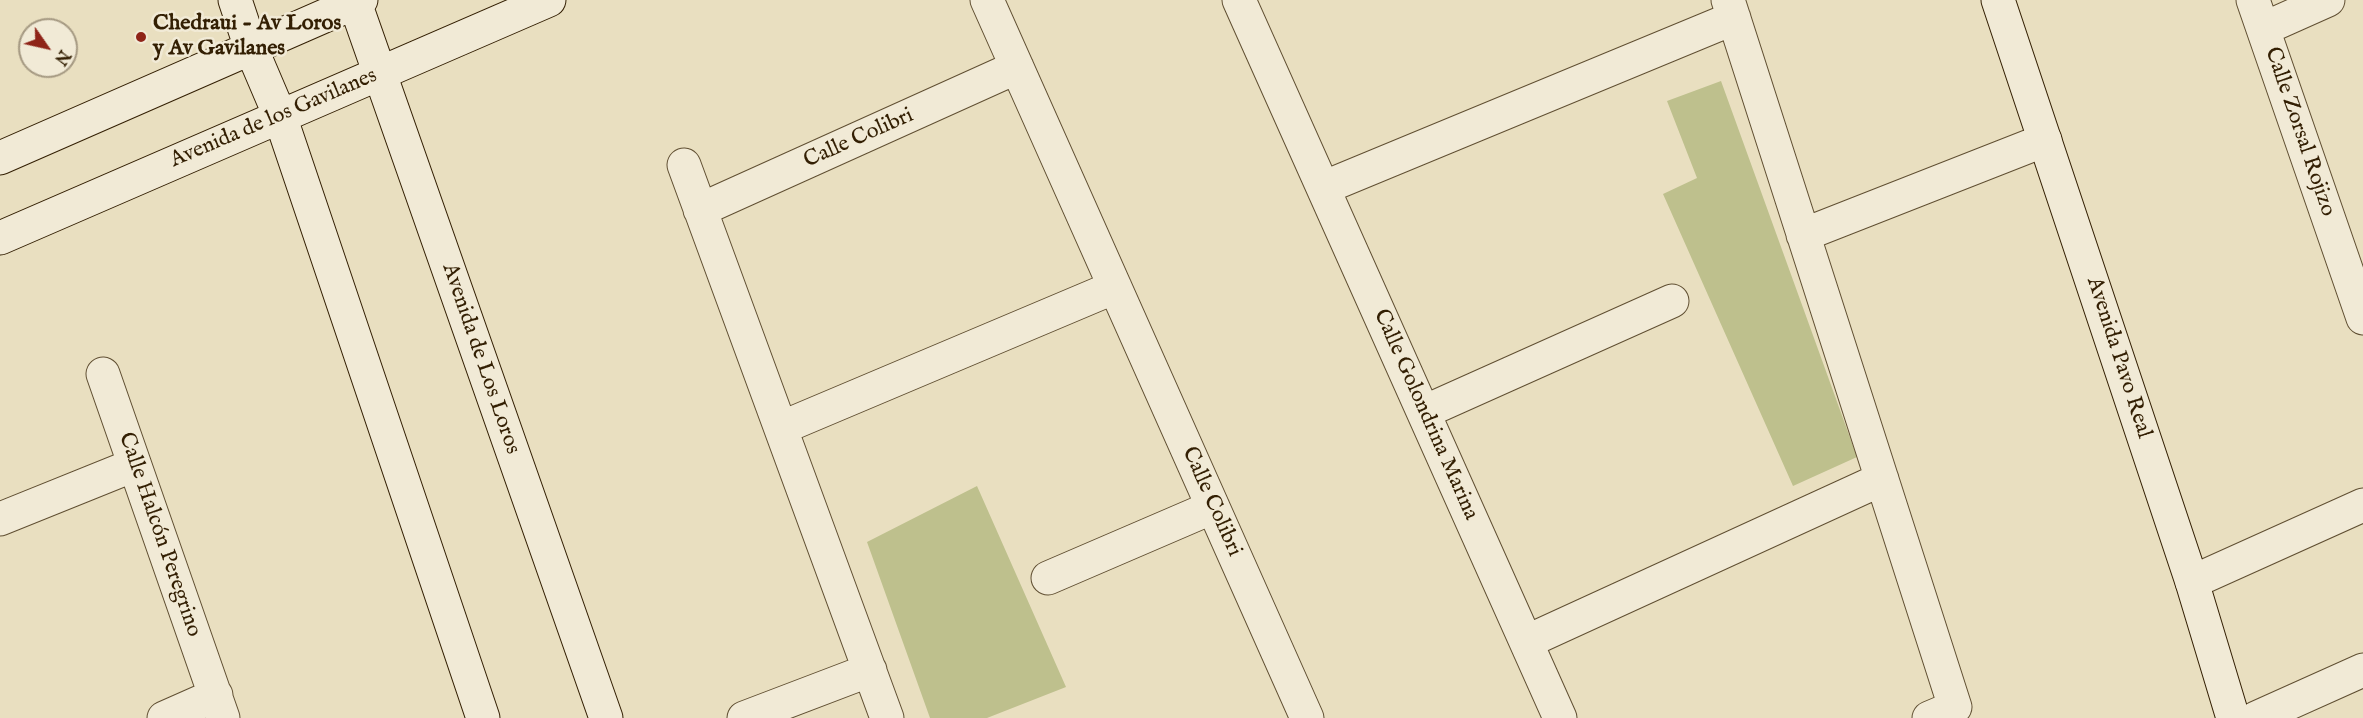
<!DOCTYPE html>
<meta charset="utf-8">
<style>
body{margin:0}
#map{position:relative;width:2363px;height:718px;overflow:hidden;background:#e9dfc0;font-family:"IM FELL English",serif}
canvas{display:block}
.north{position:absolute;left:18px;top:18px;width:60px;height:60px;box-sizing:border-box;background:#f1ead6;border:2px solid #a59982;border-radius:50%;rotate:124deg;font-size:16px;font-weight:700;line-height:24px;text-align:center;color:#331f03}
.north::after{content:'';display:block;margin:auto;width:21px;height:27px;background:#8f2418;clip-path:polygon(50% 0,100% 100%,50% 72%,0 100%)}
</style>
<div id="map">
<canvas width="2363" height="718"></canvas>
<div class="north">N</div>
</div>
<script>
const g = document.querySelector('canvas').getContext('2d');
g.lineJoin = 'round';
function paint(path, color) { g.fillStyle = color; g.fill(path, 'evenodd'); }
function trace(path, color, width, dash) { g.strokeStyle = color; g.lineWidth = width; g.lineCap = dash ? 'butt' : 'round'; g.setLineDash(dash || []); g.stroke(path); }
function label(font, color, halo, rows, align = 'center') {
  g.font = font + ' "IM FELL English",serif'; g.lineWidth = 5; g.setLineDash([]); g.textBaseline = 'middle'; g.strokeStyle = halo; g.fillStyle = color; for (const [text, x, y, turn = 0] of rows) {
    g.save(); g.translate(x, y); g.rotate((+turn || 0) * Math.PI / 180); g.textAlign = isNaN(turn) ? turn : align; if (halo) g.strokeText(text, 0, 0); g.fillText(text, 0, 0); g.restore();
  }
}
paint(new Path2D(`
 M1721,81L1857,457L1793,486L1663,194L1697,178L1667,101Z
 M977,486L1066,687L987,718H930L867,542Z`), '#bec08d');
const street = new Path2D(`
 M987,0L1307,718
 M1239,0L1560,718
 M1728,0L1955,707L1929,718
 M2253,0L2363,318
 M2263,29L2328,0
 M684,165L887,718
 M1323,188L1734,18
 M700,210L1017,67
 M1803,235L2045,140
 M103,374L223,718
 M1424,412L1672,301
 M781,428L1115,287
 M0,519L134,465
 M1048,578L1213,507
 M2192,582L2363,505
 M1526,642L1882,479
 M164,718L216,695
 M744,718L870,670
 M2256,718L2363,670`);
const secondary = new Path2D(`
 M235,0L251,48L280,116L483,718
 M354,0L606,718
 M1998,0L2192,582L2233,718
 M0,158L361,0
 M0,238L549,0`);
trace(street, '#604f32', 35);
trace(secondary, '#331f03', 35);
trace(street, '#f1ead6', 33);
trace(secondary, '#f1ead6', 33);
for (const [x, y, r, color] of [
 [141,37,6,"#8f2418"]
]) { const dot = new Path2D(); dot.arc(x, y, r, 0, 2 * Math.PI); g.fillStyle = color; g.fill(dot); trace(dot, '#f1ead6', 2); }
label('bold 22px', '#331f03', '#f1ead6', [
 ["Chedraui - Av Loros",153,24],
 ["y Av Gavilanes",153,49]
], 'left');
label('22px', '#331f03', '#f1ead6', [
 ["Avenida de los Gavilanes",274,119,-23],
 ["Calle Zorsal Rojizo",2299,132,71],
 ["Calle Colibri",859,139,-24],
 ["Avenida Pavo Real",2118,358,72],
 ["Avenida de Los Loros",480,359,71],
 ["Calle Golondrina Marina",1425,415,66],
 ["Calle Colibri",1211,502,66],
 ["Calle Halcón Peregrino",159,535,71]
]);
</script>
